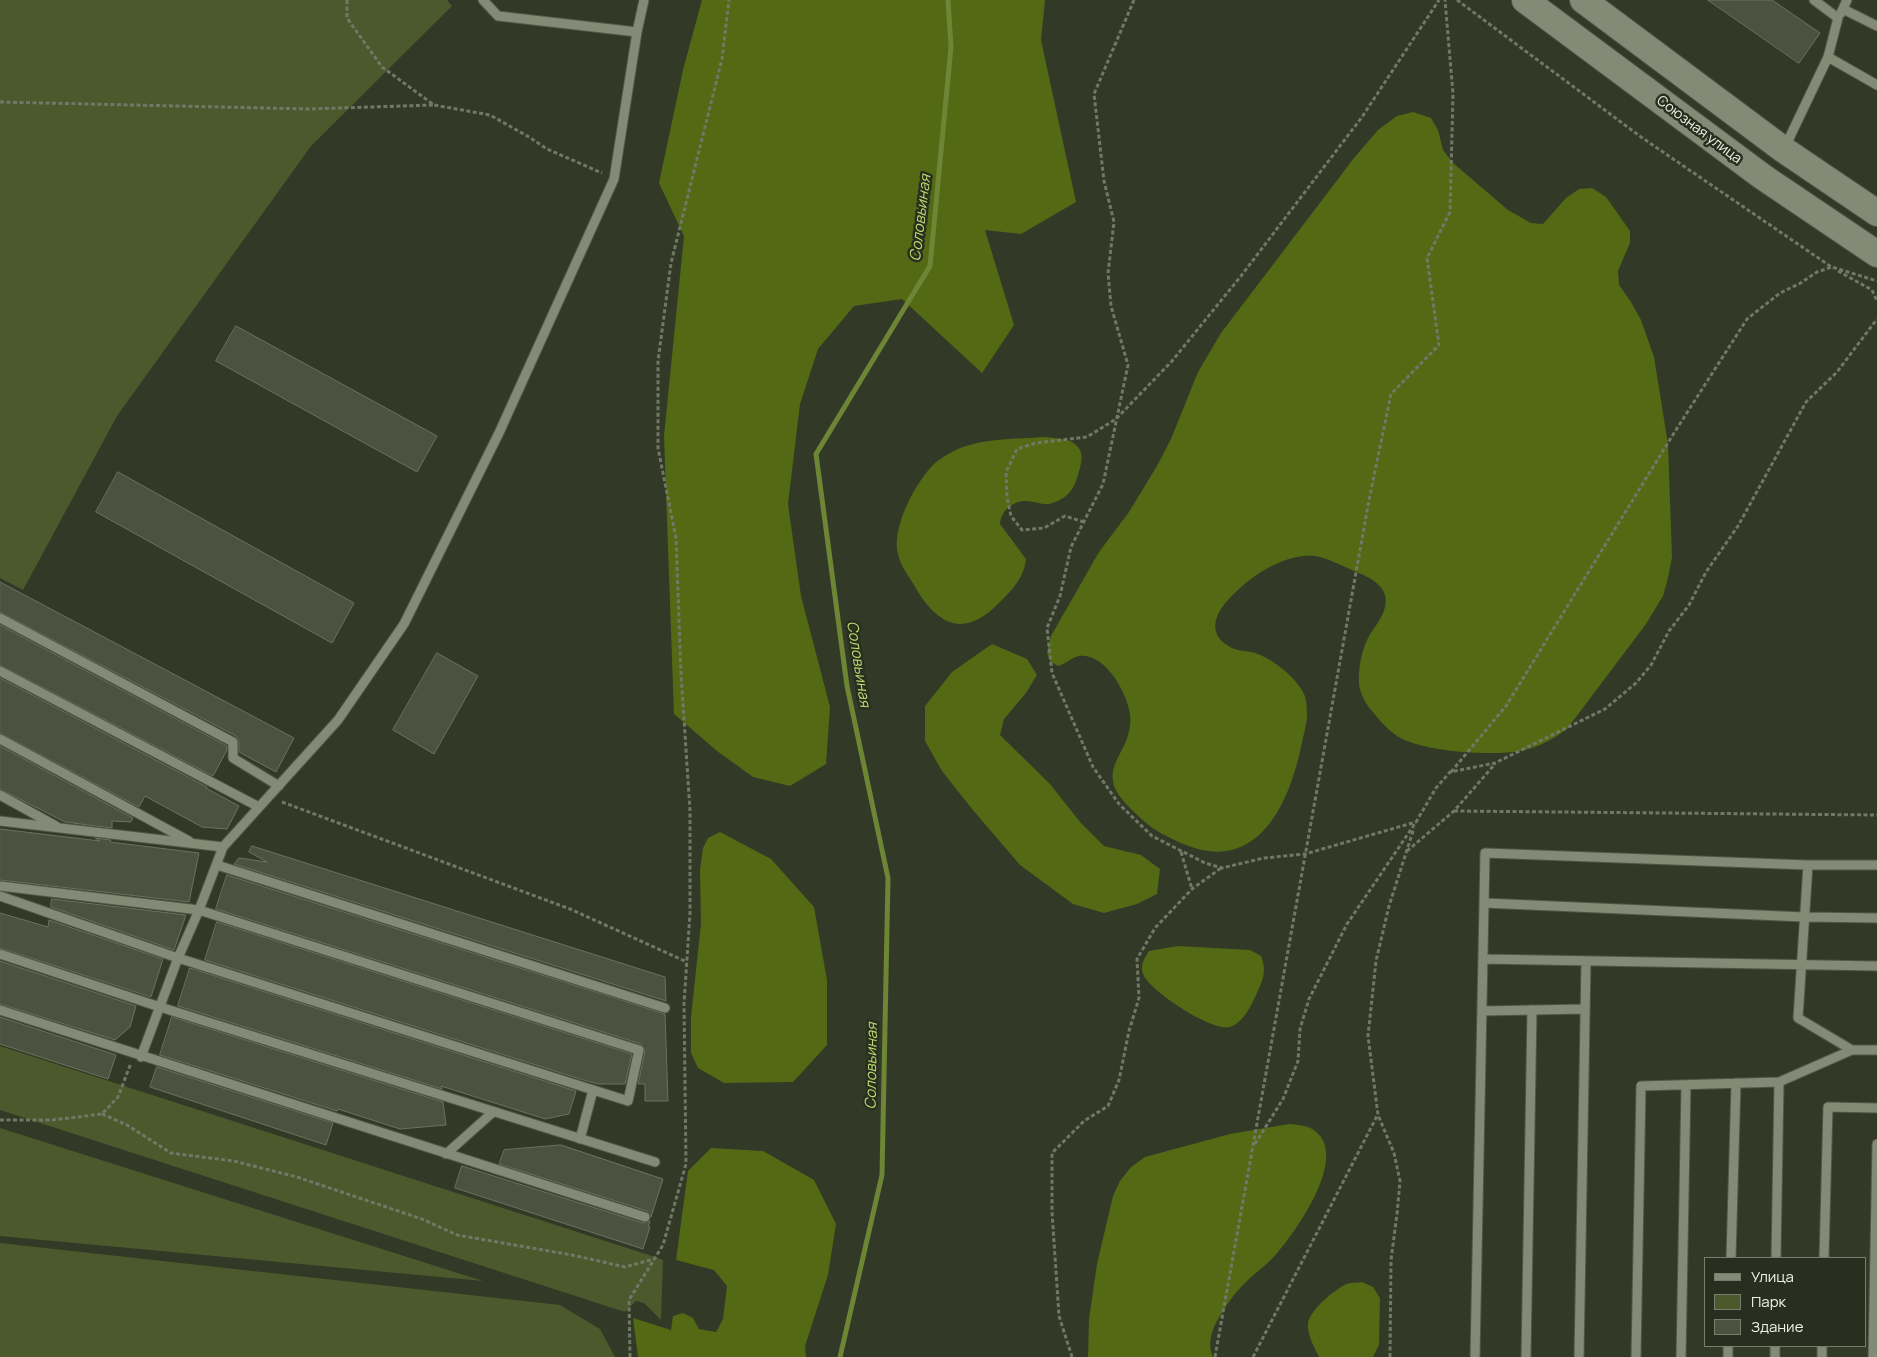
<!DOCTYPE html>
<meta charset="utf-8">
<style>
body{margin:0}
#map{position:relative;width:1877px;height:1357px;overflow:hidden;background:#333927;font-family:Manrope,sans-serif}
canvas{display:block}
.legend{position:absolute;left:1704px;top:1257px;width:162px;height:90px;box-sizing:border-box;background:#292f1e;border:1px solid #787d6e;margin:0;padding:6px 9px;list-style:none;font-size:15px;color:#eef2e7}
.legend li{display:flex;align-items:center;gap:10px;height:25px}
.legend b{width:25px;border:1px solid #787d6e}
</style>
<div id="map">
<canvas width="1877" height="1357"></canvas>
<ul class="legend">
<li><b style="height:6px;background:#838b76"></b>Улица</li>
<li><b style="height:14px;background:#4b592c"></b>Парк</li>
<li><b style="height:14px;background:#4c5240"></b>Здание</li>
</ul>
</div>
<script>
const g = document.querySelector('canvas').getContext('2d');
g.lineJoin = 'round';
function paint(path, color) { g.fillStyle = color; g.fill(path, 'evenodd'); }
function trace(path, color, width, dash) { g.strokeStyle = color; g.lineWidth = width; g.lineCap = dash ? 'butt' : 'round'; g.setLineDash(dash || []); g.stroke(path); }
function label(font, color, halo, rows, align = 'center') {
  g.font = font + ' Manrope,sans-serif'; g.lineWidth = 5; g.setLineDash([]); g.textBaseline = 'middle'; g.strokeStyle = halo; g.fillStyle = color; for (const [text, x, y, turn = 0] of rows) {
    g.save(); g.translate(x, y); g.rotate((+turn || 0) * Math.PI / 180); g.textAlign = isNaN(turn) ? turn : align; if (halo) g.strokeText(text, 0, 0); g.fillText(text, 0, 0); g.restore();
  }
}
paint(new Path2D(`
 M0,0H447L452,6L311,146L117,416L23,590L0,578Z
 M0,1046L655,1257L663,1260L661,1320L644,1303L636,1301L625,1312L0,1110Z
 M0,1128L483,1281L0,1236Z
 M0,1243L560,1305L600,1329L615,1357H0Z`), '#4b592c');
paint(new Path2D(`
 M702,0H1045L1041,40L1076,202L1021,234L985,230L1014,325L982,373L902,299L854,306L818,349L800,404L788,504L801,596L830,707L826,764L790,786L753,777L717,751L674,714L664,436L684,236L659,183L683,70Z
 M1413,112L1431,118L1438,130L1443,150L1453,163L1508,210L1531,223L1543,224L1566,198L1579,189L1592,188L1606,197L1630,231V243L1618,271L1619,285L1631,302L1641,320L1654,357L1668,444L1672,557L1668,578L1663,596L1646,624L1567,729C1553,739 1541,746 1525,750C1495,757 1422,752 1397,736C1387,729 1379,720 1372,711C1366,704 1360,694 1359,684C1358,670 1361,652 1368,638C1375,625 1389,612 1385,595C1382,583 1365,575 1354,571C1342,566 1328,558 1315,556C1283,553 1248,578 1228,600C1215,614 1208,633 1227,645C1236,652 1245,650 1255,653C1273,659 1296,677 1304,694C1307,700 1307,711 1307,718C1306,727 1303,737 1301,747C1288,808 1255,876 1181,843C1168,837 1155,831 1145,822C1135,813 1114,795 1113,781C1110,763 1126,749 1129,731C1130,726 1131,719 1130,714C1127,693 1105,652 1079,656C1072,657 1066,664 1058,666L1050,661L1047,652L1051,636L1099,552L1129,512L1157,466L1171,439L1198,372L1221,333L1354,158L1378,130L1397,116Z
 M1044,437C1054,438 1070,438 1077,446C1083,452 1082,460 1080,468C1077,478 1075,488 1067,495C1063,499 1054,503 1049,504C1042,505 1034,501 1026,501C1012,501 1001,511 1000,524L1026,559C1024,578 1012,590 999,603C963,640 936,624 914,585C908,575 900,565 898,554C891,528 916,481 935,463C941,458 951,452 958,449C984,438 1016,439 1044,437Z
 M992,644L1027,659L1037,675L1026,693L1004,719L1000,735L1050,784L1080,822L1104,846L1141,855L1160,869L1157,894L1137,904L1104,913L1073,904L1020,865L972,809L942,771L925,741V706L952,672Z
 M720,832L771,859L814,907L827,980V1045L793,1082L724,1083L698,1068L691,1053V1017L701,924L700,870L703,848L708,838Z
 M1178,946L1250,950L1261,956C1267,972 1263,980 1256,995C1251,1006 1243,1023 1230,1027C1212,1032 1152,992 1144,976C1139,966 1144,959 1149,951Z
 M1289,1124C1298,1125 1308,1125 1315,1131C1349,1156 1297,1230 1278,1252C1270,1262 1259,1270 1250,1278C1239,1288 1230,1299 1223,1311C1214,1325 1206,1340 1213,1357H1088L1089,1319L1097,1264L1113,1196L1120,1181L1131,1167L1145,1157L1230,1134Z
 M711,1148L763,1151L814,1180L836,1224L828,1275L805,1346L806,1357H638L633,1318L671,1330L673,1316L683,1313L693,1318L699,1329L716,1332L723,1319L727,1286L714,1270L676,1260L688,1171Z
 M1362,1282L1373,1287L1380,1298L1379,1345L1373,1357H1319C1314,1347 1307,1334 1308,1323C1310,1310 1335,1289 1347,1284C1351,1282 1358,1283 1362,1282Z`), '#536914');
trace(new Path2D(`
 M840,1357L882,1175L888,878L847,686L816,454L930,266L951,47L948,0`), '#6d8534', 5);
const building = new Path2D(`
 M1708,0H1772L1820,33L1799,63Z
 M236,326L437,436L417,472L216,361Z
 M118,472L354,603L332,643L96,512Z
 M0,582L294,738L276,772L239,752V742L236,736L0,612Z
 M0,625L227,746V750L213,776L0,665Z
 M437,653L478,676L434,754L393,730Z
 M0,678L207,787L206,788L239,806L227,829L202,827L145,796L139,807L0,733Z
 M0,746L133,818L131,822L112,821V828L65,822L0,789Z
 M0,829L100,841L95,838L111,840L110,842L199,853L189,902L0,880Z
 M252,846L665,977L666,1001L234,864L239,858L267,862L249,852Z
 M227,875L665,1014L668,1101H645V1084H638L645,1051L641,1044L216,909Z
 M52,899L186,915L174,950L51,907Z
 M0,913L48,927L49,920L163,959L151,997L0,948Z
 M217,922L632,1054L625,1084H598L580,1079L205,960Z
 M0,961L136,1006L130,1027L115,1040L0,1004Z
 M190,968L576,1091L569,1114L545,1119L441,1086L442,1089L178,1006Z
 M0,1017L116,1055L108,1079L0,1044Z
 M172,1017L443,1102L446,1125L400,1129L338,1109L337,1111L160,1055Z
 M157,1067L333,1123L326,1145L150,1087Z
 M561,1145L663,1179L651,1217L647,1211L499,1164L504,1150Z
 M462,1166L643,1223L650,1221L648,1227H650L643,1249L455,1188Z`);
paint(building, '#4c5240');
trace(building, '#6b725e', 1);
const service = new Path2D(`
 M483,0L498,16L637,32
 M1843,9L1877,26
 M1841,13L1847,0
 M1828,57L1877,85
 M1785,147L1828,57L1838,18L1814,0
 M0,618L233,742V758L279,786
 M0,671L259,807
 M0,739L189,841
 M0,795L56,826
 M0,821L223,847
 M217,865L665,1008
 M1808,865L1798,1018L1852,1050
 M0,886L199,910L639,1050L628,1101L178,958L0,896
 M1484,903L1804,917L1877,918
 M0,954L160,1007L655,1162
 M1483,959L1877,966
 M0,1010L645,1217
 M1482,1011L1585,1009
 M141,1057L178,958L199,910L223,847L338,720L404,624L499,433L614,179L637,32L644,0
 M580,1139L593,1090
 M446,1154L492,1113
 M1731,1258L1736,1083
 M1776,1258L1779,1082
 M1824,1258L1828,1107L1877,1108
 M1475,1357L1485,853L1808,865H1877
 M1526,1357L1532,1010
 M1579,1357L1586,962
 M1636,1357L1641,1086L1779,1082L1852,1050H1877
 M1681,1357L1686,1085
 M1728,1357V1346
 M1775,1357V1346
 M1822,1357V1346
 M1873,1357L1877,1144`);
const secondary = new Path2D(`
 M1525,0L1763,177L1877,254
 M1583,0L1784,150L1877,213`);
trace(service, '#525748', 11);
trace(secondary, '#525748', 28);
trace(new Path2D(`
 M347,0V18L382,67L434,105L490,115L529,137L547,149L602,173
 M1134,0L1094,94L1104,181L1114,222L1108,273L1111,306L1128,365L1103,484L1071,547L1060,596L1047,628L1052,673L1093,767L1119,804L1152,836L1205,863L1222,868L1264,858L1305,854L1416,822
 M1457,0L1641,137L1833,268
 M0,102L309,109L434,105
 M1838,271L1872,290L1877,301
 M1084,522L1065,516L1044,528L1022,530L1011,516L1007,497L1006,472L1017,449L1036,443L1087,437L1116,419L1172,361L1241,276L1362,117L1439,0
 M1451,772L1506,706L1674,433L1747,319L1780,293L1799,284L1817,272L1832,267L1877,281
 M282,802L570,909L687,962
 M1454,811L1877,815
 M1407,851L1454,811L1495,764
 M1181,852L1192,889
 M102,1114L127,1125L171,1153L234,1161L297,1177L422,1219L457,1235L572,1255L625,1267L654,1259
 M0,1120H52L102,1114L118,1097L131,1063
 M1255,1144L1283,1099L1298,1061L1300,1029L1309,999L1347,924L1416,822L1436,788L1450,772L1495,763L1605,709L1636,683L1651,665L1669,631L1689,605L1706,572L1738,526L1806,402L1837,372L1877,319
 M630,1357L629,1300L663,1245L686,1164L684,1004L690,913V811L681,673L676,538L658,448V361L671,263L722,59L729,0
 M1072,1357L1059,1316L1052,1212V1153L1084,1121L1108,1106L1119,1080L1129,1031L1139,998L1137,959L1155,928L1192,889L1221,868
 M1215,1357L1369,500L1391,394L1439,345L1427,258L1450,212L1453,94L1445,0
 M1253,1357L1377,1116
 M1390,1357L1391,1260L1397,1214L1400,1181L1394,1153L1378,1115L1368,1036L1376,961L1389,906L1414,828`), '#727868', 3, [4, 2.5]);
trace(service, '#838b76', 9);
trace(secondary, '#838b76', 26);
label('14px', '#eef2e7', '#292f1e', [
 ["Союзная улица",1699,130,37]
]);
label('italic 15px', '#bbdd70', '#292f1e', [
 ["Соловьиная",921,218,-83],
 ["Соловьиная",858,664,81],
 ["Соловьиная",872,1066,-89]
]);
</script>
